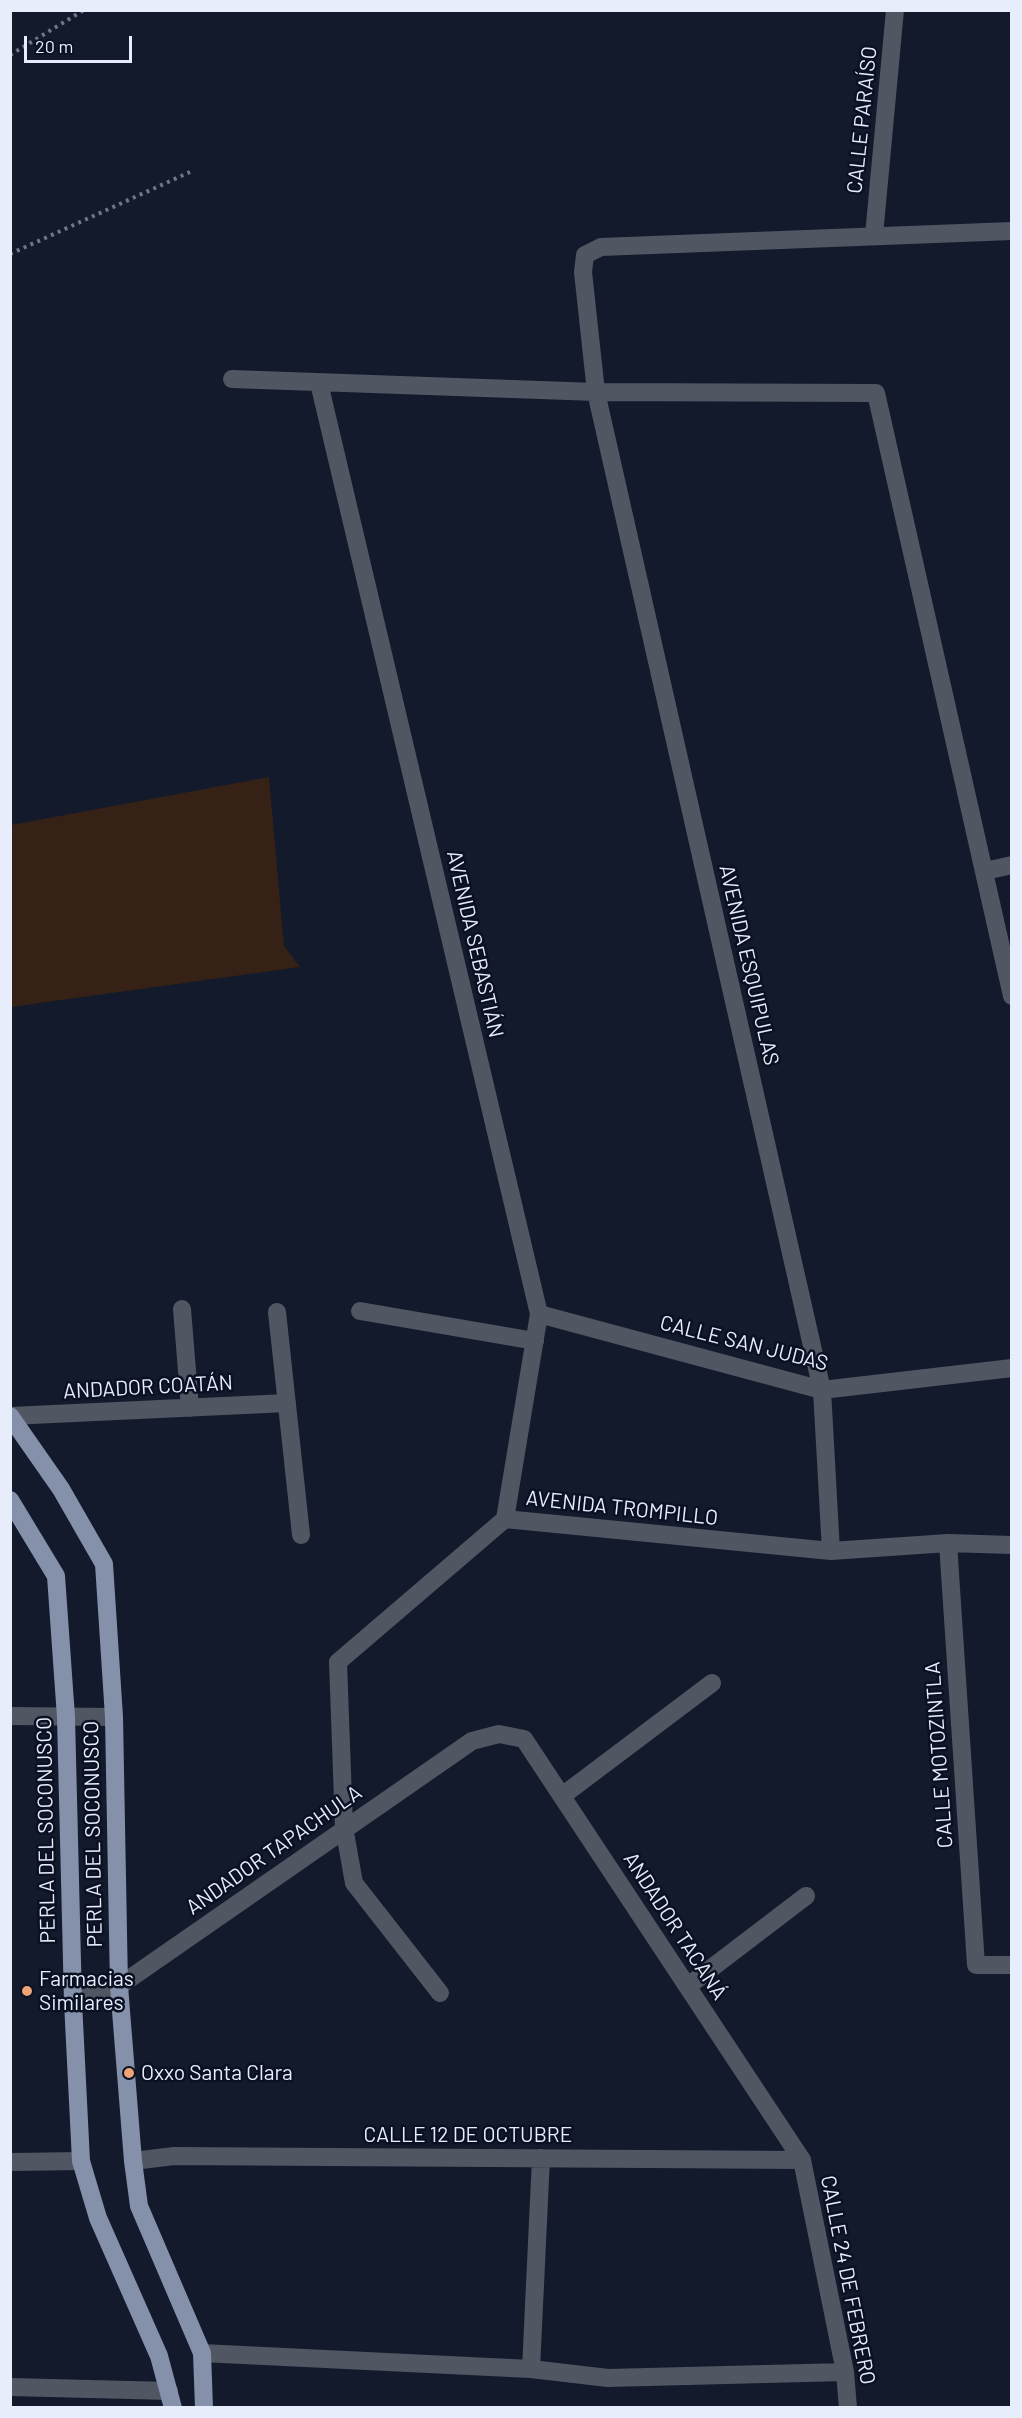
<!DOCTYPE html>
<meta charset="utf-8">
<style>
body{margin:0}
#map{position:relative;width:1022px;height:2418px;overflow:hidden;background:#121a2c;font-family:Barlow,sans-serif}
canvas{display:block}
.frame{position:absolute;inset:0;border:12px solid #e7edfa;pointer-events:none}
.scale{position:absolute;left:24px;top:36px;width:108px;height:27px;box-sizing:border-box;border:3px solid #e7edfa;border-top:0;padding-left:8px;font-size:18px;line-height:21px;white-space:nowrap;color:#e7edfa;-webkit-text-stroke:4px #0a1122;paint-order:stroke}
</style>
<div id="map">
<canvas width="1022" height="2418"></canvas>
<div class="frame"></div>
<div class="scale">20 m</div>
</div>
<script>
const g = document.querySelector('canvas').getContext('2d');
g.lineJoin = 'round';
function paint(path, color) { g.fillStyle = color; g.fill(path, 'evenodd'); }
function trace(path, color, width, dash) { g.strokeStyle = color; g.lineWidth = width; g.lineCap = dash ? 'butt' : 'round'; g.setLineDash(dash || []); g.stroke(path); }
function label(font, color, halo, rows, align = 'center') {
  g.font = font + ' Barlow,sans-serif'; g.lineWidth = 5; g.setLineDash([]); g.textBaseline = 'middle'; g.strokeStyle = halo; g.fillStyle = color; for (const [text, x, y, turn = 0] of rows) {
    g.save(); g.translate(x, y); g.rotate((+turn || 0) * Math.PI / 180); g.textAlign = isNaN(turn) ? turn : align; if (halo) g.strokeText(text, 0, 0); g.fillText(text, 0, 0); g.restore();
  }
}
paint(new Path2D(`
 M269,777L284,946L300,967L11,1007V825Z`), '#352115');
trace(new Path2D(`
 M10,55L84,10
 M10,254L190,172`), '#6f7686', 4, [3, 4.5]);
trace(new Path2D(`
 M874,235L895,10
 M232,379L596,392L876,393L1012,996
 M319,383L539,1314L505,1519
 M985,871L1012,865
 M182,1309L190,1408
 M360,1311L535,1341
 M277,1312L301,1535
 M539,1314L822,1390L1012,1368
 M11,1416L287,1403
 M948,1543L976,1965H1012
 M831,1551L822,1390L596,392L583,272L585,255L601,247L1012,231
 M10,1716L114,1717
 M562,1796L712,1683
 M688,1986L806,1896
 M440,1993L354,1883L344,1827L338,1662L505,1519L831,1551L948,1543L1012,1545
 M73,2002L119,1986L472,1741L499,1734L524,1739L802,2160L845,2372L848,2408
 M133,2161L174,2156L802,2160
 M10,2162L81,2161
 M202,2353L531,2369L608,2378L845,2372
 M531,2369L541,2158
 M10,2387L169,2391`), '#505662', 18);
trace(new Path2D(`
 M10,1416L61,1489L104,1564L114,1717L119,1986L133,2161L139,2206L202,2353L204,2408
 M10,1500L56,1576L66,1717L73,2002L81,2161L98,2218L159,2356L173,2408`), '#8591ab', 18);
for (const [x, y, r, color] of [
 [27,1991,6,"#efa377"],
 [129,2073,6,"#efa377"]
]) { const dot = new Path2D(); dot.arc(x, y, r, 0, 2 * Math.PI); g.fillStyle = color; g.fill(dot); trace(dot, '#0a1122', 2); }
label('21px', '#e7edfa', '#0a1122', [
 ["CALLE PARAÍSO",862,120,-84],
 ["AVENIDA SEBASTIÁN",475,944,77],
 ["AVENIDA ESQUIPULAS",749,965,77],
 ["CALLE SAN JUDAS",744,1343,14],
 ["ANDADOR COATÁN",148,1387,-3],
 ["AVENIDA TROMPILLO",622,1508,6],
 ["CALLE MOTOZINTLA",939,1755,-94],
 ["PERLA DEL SOCONUSCO",46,1830,-91],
 ["PERLA DEL SOCONUSCO",93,1834,-91],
 ["ANDADOR TAPACHULA",274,1850,-35],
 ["ANDADOR TACANÁ",675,1926,57],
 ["CALLE 12 DE OCTUBRE",468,2135],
 ["CALLE 24 DE FEBRERO",848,2280,79]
]);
label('21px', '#e7edfa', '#0a1122', [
 ["Farmacias",39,1979],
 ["Similares",39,2003],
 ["Oxxo Santa Clara",141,2073]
], 'left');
</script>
